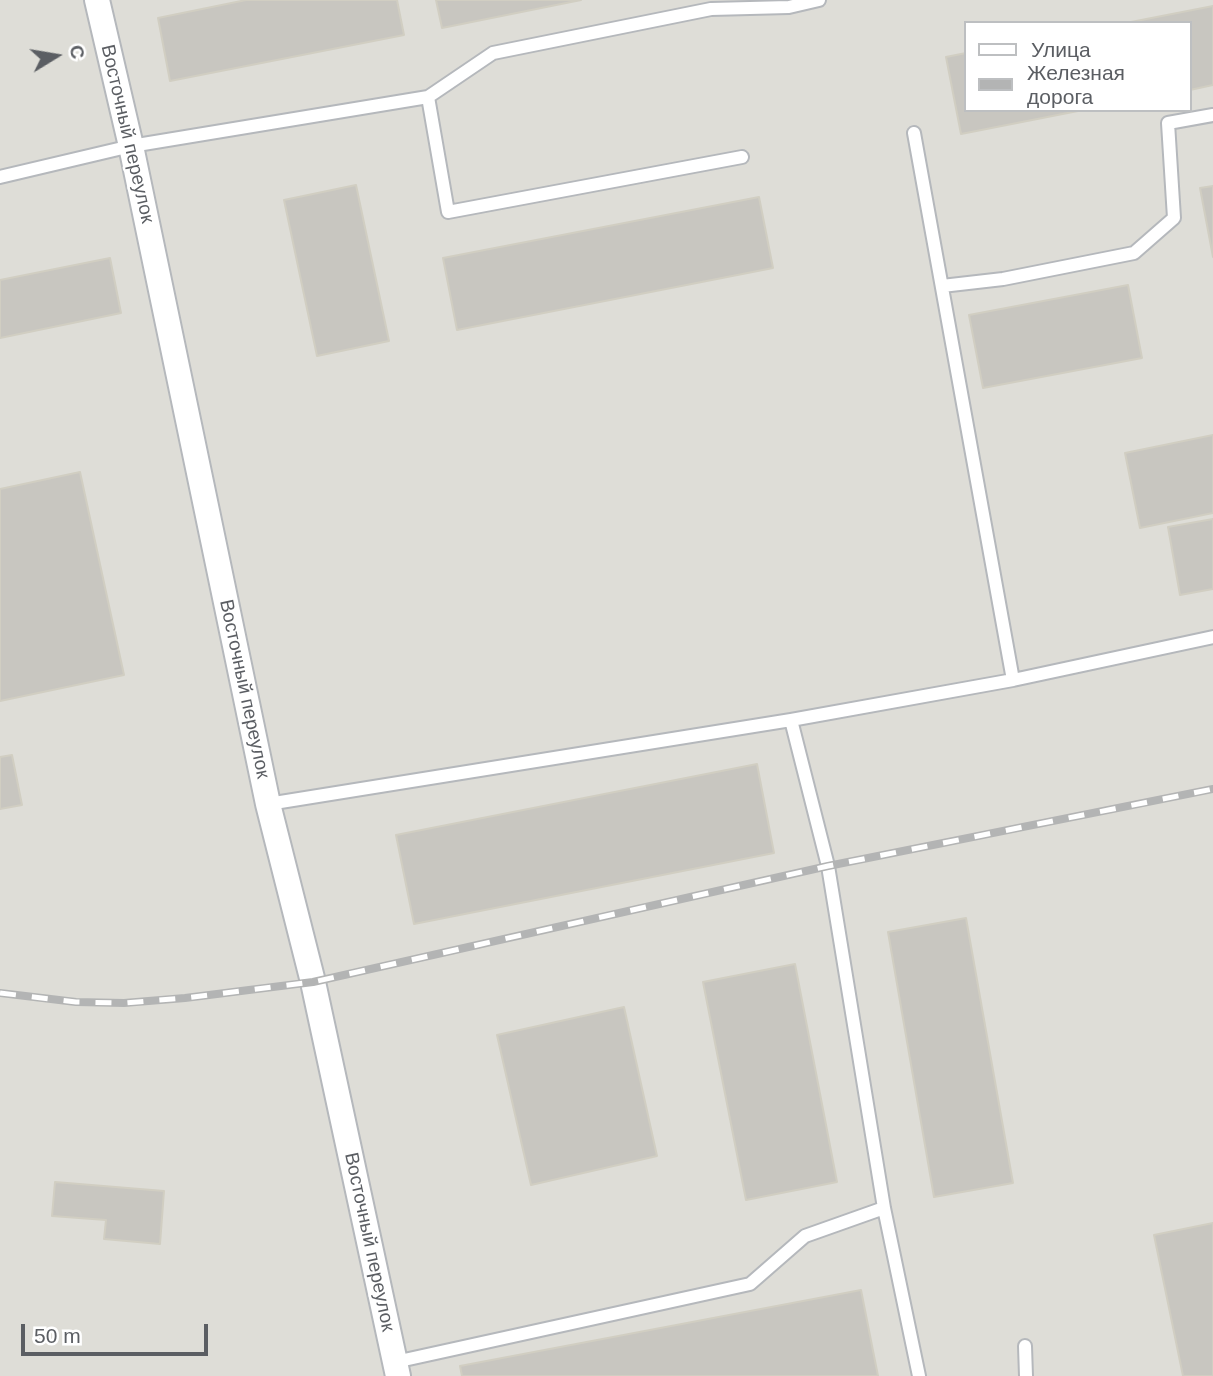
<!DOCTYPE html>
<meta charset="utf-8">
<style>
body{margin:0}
#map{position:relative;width:1213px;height:1376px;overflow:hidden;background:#edebe3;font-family:Helvetica,sans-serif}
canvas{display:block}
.legend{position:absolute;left:964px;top:21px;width:228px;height:91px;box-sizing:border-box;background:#fff;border:2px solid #bdbfc1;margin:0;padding:9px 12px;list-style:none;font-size:21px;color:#5b5e63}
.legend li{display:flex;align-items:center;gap:14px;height:35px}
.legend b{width:35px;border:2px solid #bdbfc1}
.north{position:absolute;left:21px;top:21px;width:70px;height:70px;-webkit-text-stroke:5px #fff;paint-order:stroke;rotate:79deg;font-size:19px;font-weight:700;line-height:28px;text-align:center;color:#5b5e63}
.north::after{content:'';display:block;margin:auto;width:24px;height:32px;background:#5b5e63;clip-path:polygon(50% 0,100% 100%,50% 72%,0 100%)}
.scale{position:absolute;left:21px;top:1324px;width:187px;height:32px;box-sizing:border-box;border:4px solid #5b5e63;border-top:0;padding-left:9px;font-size:21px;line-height:24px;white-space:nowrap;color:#5b5e63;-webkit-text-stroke:5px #fff;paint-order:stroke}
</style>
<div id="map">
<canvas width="1213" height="1376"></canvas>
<ul class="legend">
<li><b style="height:9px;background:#fff"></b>Улица</li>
<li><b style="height:9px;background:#b3b4b4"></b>Железная дорога</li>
</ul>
<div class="north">С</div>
<div class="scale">50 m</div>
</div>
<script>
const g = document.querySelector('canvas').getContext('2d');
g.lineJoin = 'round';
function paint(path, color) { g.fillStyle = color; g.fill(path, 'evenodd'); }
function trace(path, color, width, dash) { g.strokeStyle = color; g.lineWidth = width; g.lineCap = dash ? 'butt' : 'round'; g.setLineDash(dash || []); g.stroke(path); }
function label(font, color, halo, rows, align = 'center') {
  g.font = font + ' Helvetica,sans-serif'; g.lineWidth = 5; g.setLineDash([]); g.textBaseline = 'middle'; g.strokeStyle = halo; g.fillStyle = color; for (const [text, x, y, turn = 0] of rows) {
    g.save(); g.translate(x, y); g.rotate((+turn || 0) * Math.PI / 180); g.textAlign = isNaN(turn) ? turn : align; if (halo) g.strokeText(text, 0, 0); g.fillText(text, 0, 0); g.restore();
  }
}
paint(new Path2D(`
 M0,0H1213V1376H0ZM966,23H1190V110H966Z`), '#deddd7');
const building = new Path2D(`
 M246,0H397L404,35L170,81L158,18Z
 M436,0H581L442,28Z
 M1213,6V85L1190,90V23H1126Z
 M966,53V110H1083L961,134L946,57Z
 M356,185L389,341L317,356L284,200Z
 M1213,186V257L1200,188Z
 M759,197L773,268L457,330L443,258Z
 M110,258L121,313L0,338V280Z
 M1128,285L1142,358L983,388L969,315Z
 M1213,435V513L1140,528L1125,453Z
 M80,472L124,675L0,701V489Z
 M1213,519V589L1180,595L1168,527Z
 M12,755L22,805L0,809V757Z
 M757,764L774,853L414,924L396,835Z
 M966,918L1013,1183L934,1197L888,932Z
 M795,964L837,1182L746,1200L703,982Z
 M624,1007L657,1156L531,1185L497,1035Z
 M55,1182L164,1191L160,1244L104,1239L106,1220L52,1216Z
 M1213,1223V1376H1183L1154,1235Z
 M861,1290L878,1376H462L460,1366Z`);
paint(building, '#c8c6c0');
trace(building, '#d1cec2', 2);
const lane = new Path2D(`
 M428,97L448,212L742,157
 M914,133L1013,680
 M0,177L131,146L428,97L493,53L711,9L789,7L819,0
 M942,286L1003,279L1134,253L1174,218L1168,123L1213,115
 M791,720L828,866L884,1208L919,1376
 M268,804L791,720L1013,680L1213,637
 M1025,1346L1026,1376
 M395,1362L750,1284L805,1236L884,1208`);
const street = new Path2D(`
 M97,0L131,146L268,804L313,982L398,1376`);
trace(lane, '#b5b8bc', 16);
trace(street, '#b5b8bc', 28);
trace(lane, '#fff', 12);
trace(street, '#fff', 24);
const rail = new Path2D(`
 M0,993L76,1002L124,1003L185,998L313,982L828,866L1213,789`);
trace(rail, '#b3b4b4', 8);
trace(rail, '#fff', 5, [16]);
label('19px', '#5b5e63', '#fff', [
 ["Восточный переулок",127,134,77],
 ["Восточный переулок",244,689,78],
 ["Восточный переулок",369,1242,78]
]);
</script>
